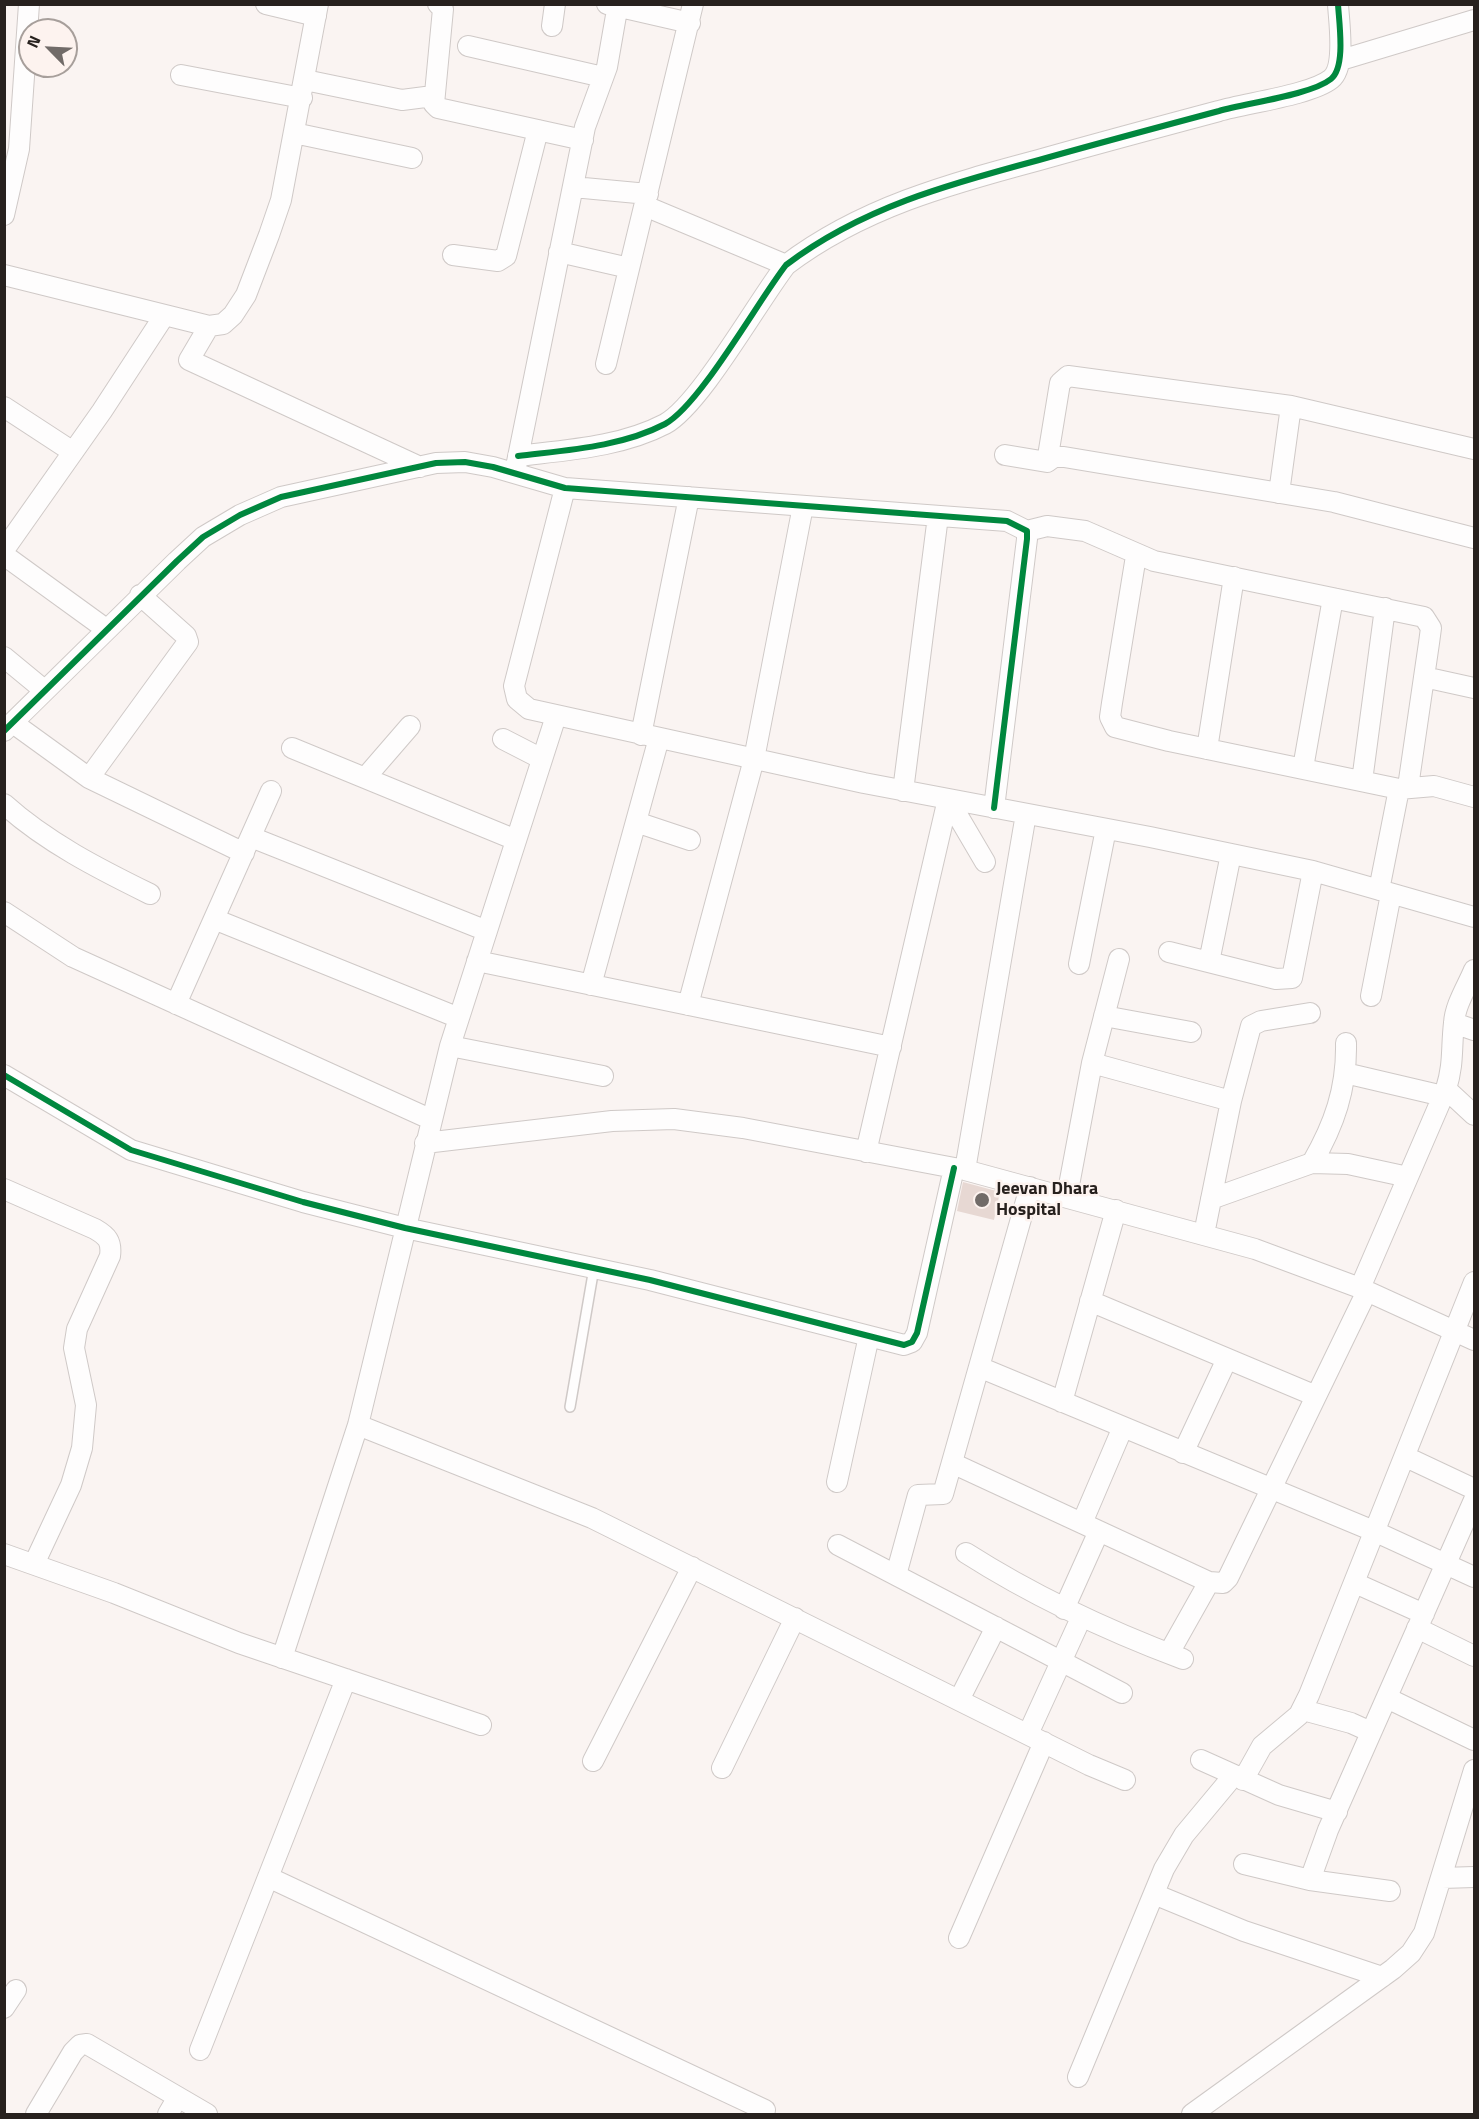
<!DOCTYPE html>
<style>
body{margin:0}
#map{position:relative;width:1479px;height:2119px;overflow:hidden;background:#faf4f2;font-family:"Titillium Web",sans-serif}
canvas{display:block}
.frame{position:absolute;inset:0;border:6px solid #27211e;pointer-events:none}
.north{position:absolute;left:18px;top:18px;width:60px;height:60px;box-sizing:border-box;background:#fdf3ef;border:2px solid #a79f9b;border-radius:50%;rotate:294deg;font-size:16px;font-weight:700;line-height:24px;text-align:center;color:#27211e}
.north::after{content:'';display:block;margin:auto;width:21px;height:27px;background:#716b68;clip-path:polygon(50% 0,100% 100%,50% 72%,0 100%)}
</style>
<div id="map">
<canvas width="1479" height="2119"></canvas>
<div class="frame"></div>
<div class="north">N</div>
</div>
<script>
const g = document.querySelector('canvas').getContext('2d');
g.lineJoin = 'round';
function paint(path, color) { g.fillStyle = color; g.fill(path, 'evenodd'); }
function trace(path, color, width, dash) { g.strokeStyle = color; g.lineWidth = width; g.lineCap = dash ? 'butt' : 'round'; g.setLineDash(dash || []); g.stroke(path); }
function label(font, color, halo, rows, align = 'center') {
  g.font = font + ' "Titillium Web",sans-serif'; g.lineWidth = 5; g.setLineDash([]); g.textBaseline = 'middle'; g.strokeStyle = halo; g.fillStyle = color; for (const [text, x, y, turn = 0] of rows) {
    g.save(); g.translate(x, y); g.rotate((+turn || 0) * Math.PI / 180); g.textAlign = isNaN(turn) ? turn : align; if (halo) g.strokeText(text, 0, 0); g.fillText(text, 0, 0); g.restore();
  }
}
paint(new Path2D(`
 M963,1182L1000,1192L994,1220L957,1211Z`), '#e7d8d3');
const lane = new Path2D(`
 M570,1407L594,1268`);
const street = new Path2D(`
 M266,4L316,16
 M438,4L443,9L434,104L438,108L583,140
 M607,4L690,23
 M552,26L555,4
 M468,46L603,77
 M1341,60L1474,20
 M181,75L302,98
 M305,80L402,100L433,96
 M294,133L412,158
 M573,187L648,194
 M645,206L786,265
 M4,215L19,149L29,4
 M559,252L629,268
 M453,255L498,261L506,256L538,130
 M4,275L209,326L223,324L233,315L246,295L269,235L281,200L318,4
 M209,326L189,360L420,467
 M606,364L693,4
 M4,407L73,452
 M1005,455L1047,462L1054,457H1064L1334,502L1474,538
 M518,456C567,450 621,447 665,424C700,405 758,301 786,265C861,208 949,184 1039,160C1099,143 1159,127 1219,111C1246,103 1311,95 1331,79C1346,67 1339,23 1338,4
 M1047,462L1060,383L1068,376L1291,406L1474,449
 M516,467L585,127L607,67L618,4
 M565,488L514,686L517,699L529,709L864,783L1150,837L1313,871L1474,917
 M1279,493L1291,406
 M1027,531L1047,526L1085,531L1154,561L1424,617L1431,628L1429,643L1408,787
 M4,550L102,411L164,316
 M4,555L106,629
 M1136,556L1112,703L1110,717L1115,727L1169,741L1399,789L1434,786L1474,797
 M4,657L44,690
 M1424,677L1474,688
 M13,723L89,778L244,853
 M4,731L177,561L203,537L240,515L281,497L436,463L465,462L493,467L565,488L1007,521L1027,531V539L994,808
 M641,735L689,497
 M503,739L542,759
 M292,748L516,840
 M1207,749L1234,577
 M1303,768L1333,598
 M89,778L188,642L186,636L140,595
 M365,778L410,726
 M1362,781L1385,608
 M903,791L938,516
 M948,799L985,862
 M4,804C46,842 99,869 150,894
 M636,822L690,840
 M251,837L487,931
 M1379,890L1399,789
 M4,912L73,957L430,1119
 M214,919L459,1018
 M1169,952L1276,979L1292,978L1313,871
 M477,961L891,1047
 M1209,962L1231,854
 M1079,964L1106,829
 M591,985L659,738
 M1371,996L1391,894
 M176,1004L271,791
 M688,1005L754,759L803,506
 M1104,1016L1191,1032
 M1454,1023L1474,1030
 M450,1046L603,1076
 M1092,1063L1231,1101
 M1345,1073L1443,1096
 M4,1075L131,1150L303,1202L405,1228L650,1280L904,1345L912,1342L917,1333L954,1168
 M1446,1089L1474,1115
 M425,1143L612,1121L674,1119L743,1128L965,1170L1255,1249L1360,1288L1474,1340
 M866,1152L948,799
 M1312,1163C1334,1125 1347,1089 1346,1043
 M965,1170L1026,814
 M4,1189L95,1229C107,1236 112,1241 110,1256L77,1329L74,1348L86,1405L82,1448L71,1485L34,1564
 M1067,1196L1092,1063L1119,959
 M1211,1199L1312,1163L1348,1164L1408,1177
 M1204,1234L1231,1101L1251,1026L1261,1021L1310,1013
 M1360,1288L1446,1089C1454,1063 1451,1049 1454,1023C1455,1005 1467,987 1474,970
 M1090,1301L1316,1396
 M979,1367L1376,1532L1474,1577
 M1062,1402L1116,1210
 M358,1425L592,1518L1089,1765L1125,1780
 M1183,1453L1227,1359
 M1406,1457L1474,1489
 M952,1463L1209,1582L1223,1583L1228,1578L1367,1291
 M837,1482L869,1336
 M1082,1523L1123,1427
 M838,1545L1122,1693
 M966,1553C1035,1597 1106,1630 1183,1659
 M4,1554L114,1593L239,1643L481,1725
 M896,1575L918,1495L943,1494L1030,1187
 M1355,1583L1424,1614
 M1064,1609L1099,1531
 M1417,1628L1474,1656
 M1169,1653L1209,1582
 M282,1658L358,1425L450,1046L556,716
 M1387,1698L1474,1740
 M959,1700L996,1627
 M1299,1715L1303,1710L1351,1723L1371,1732
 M1028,1734L1081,1618
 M1201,1760L1279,1795L1337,1812
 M593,1761L692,1567
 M722,1768L795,1618
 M1243,1780L1262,1746L1299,1715L1309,1695L1474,1282
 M1244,1864L1310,1880L1390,1891
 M268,1877L765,2110
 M1442,1878L1474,1877
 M1310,1880L1328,1830L1474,1500
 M1154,1894L1244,1931L1382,1977
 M959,1938L1044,1742
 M4,2008L16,1990
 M200,2050L346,1679
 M1078,2077L1164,1869L1184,1835L1234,1775
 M36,2114L73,2052L80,2045L87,2044L207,2114
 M168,2114L178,2097
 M1192,2114L1393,1969L1411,1953L1424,1933L1474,1770`);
trace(lane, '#cfc9c7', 12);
trace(street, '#cfc9c7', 22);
trace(lane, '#fefdfd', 9);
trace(street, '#fefdfd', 20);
trace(new Path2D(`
 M518,456C567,450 621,447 665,424C700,405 758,301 786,265C861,208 949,184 1039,160C1099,143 1159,127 1219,111C1246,103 1311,95 1331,79C1346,67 1339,23 1338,4
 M4,731L177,561L203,537L240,515L281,497L436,463L465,462L493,467L565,488L1007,521L1027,531V539L994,808
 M4,1075L131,1150L303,1202L405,1228L650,1280L904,1345L912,1342L917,1333L954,1168`), '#00873e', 6);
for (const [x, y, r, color] of [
 [982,1200,8,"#716b68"]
]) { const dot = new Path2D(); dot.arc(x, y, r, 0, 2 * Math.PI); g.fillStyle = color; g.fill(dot); trace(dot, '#fdf3ef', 2); }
label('bold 18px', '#27211e', '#fdf3ef', [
 ["Jeevan Dhara",996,1190],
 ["Hospital",996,1211]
], 'left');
</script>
